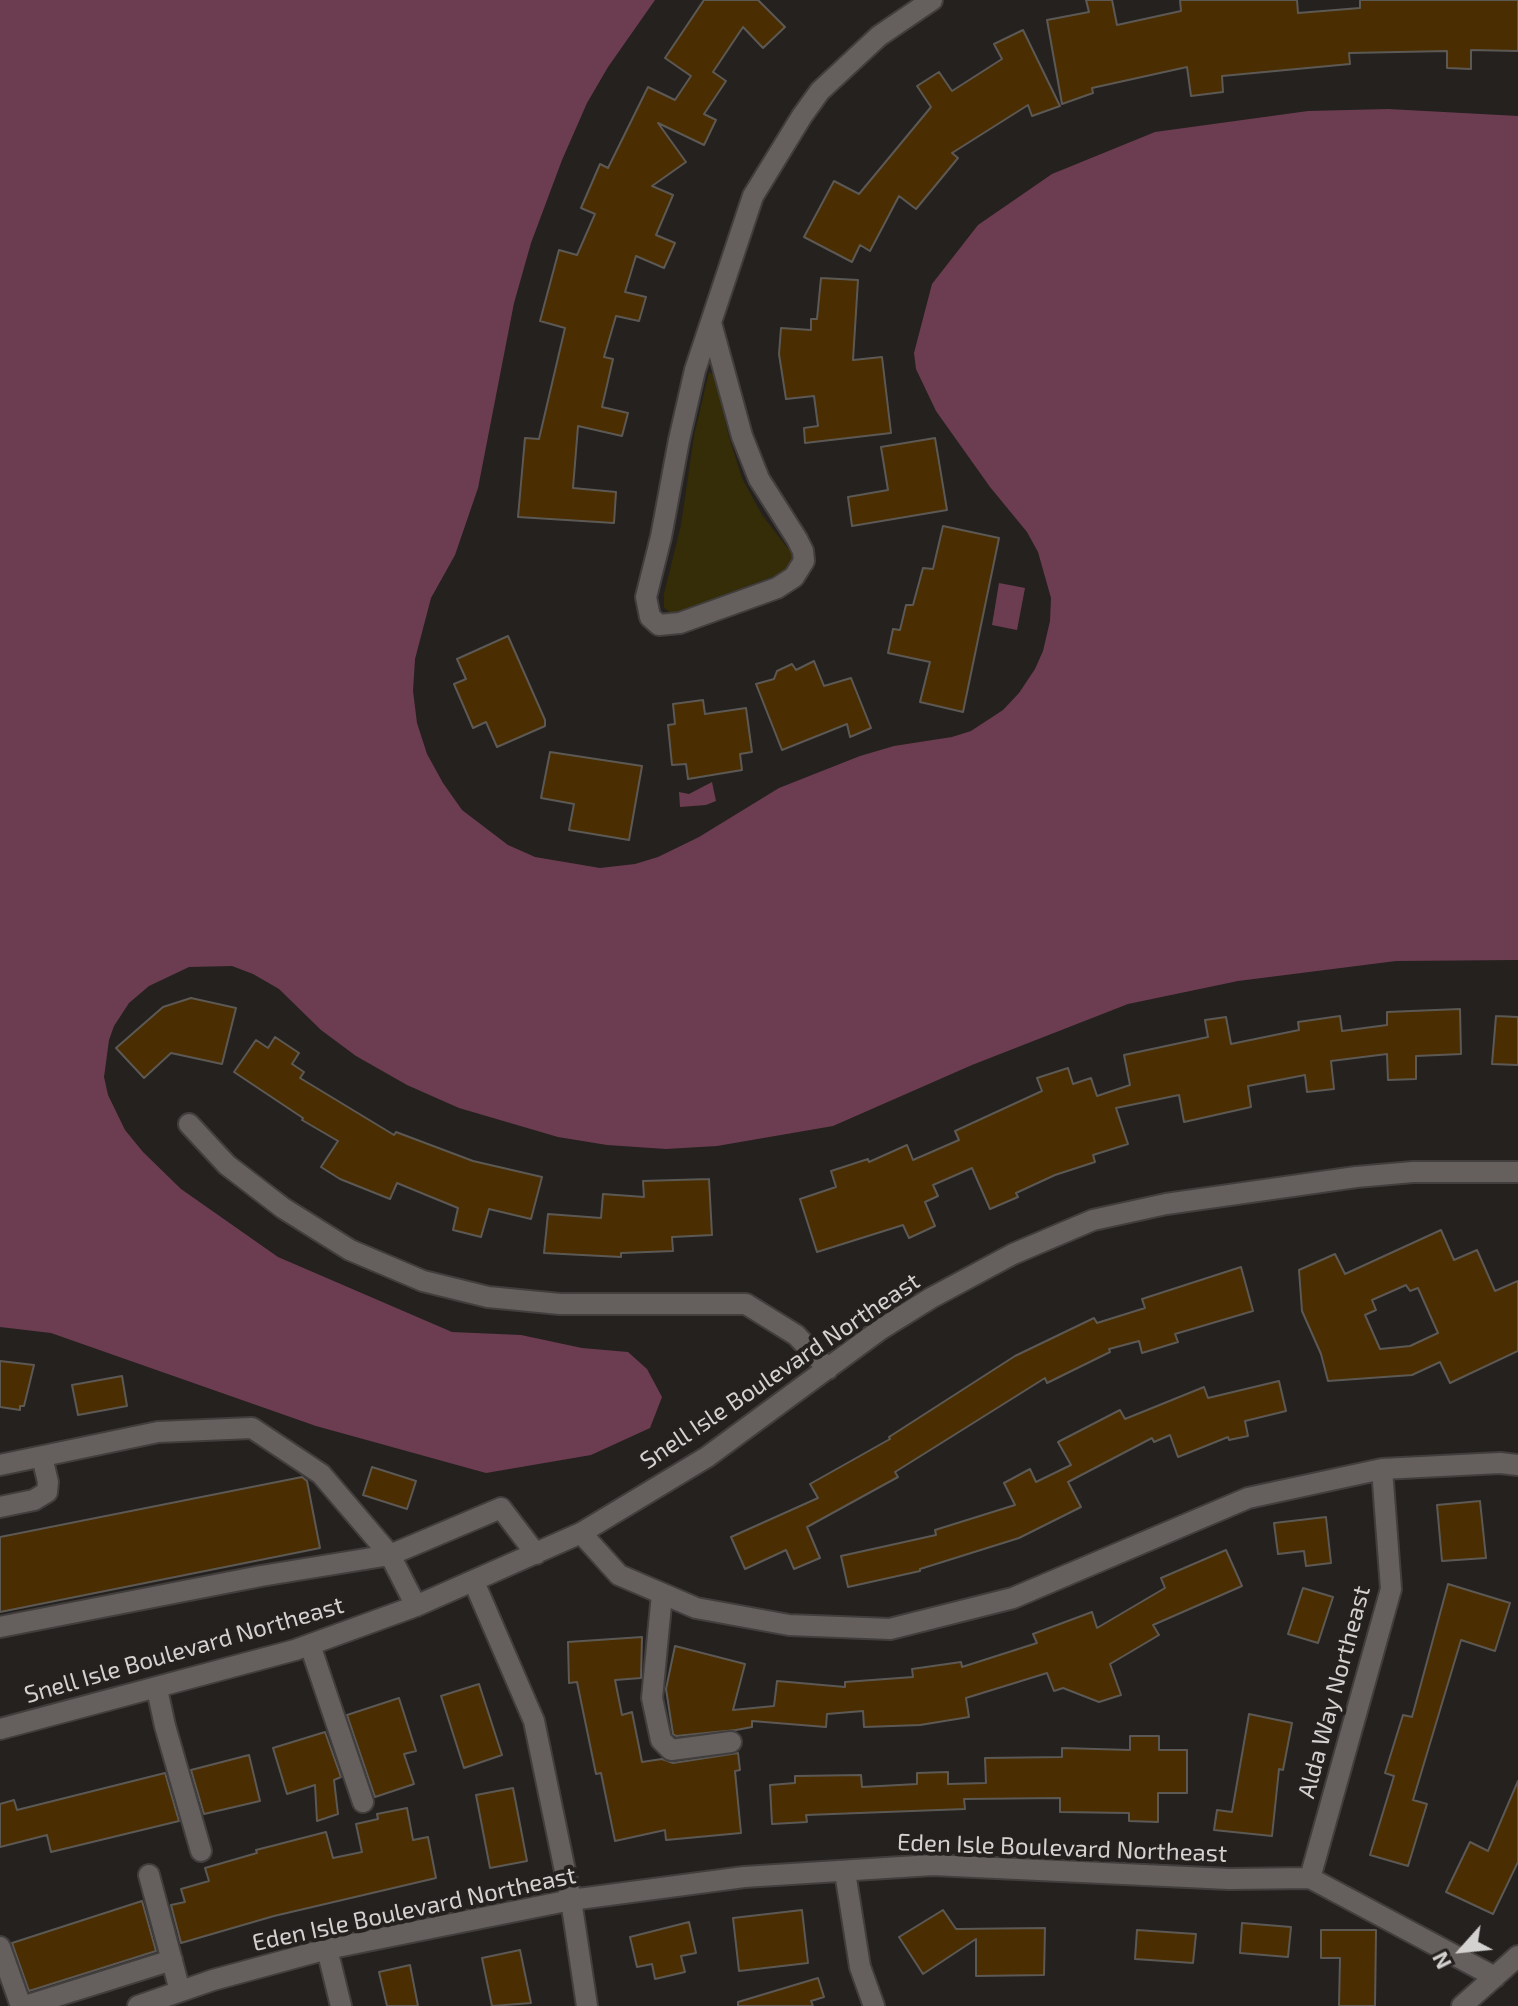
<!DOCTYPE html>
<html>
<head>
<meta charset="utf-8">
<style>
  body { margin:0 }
  #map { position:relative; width:1518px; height:2006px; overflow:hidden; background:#25211f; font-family:"Exo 2",sans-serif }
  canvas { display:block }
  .north { position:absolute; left:1422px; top:1910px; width:80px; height:80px; -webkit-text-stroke:6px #25211f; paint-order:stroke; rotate:243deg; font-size:22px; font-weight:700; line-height:32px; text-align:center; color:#d4d2d0 }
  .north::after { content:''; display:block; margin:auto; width:28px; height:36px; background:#d4d2d0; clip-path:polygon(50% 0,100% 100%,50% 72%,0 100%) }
</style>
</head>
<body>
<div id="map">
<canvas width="1518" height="2006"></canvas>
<div class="north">N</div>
</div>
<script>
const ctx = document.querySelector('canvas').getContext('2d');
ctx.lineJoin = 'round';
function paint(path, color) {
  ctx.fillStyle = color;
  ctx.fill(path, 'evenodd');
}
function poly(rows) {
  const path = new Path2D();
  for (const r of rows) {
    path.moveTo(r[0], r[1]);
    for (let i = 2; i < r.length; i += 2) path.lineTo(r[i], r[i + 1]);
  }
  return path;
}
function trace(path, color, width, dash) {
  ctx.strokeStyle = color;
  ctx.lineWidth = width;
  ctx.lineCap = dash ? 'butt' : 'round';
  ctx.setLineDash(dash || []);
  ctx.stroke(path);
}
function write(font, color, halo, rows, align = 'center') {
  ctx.font = font + ' "Exo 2",sans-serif';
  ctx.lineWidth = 8;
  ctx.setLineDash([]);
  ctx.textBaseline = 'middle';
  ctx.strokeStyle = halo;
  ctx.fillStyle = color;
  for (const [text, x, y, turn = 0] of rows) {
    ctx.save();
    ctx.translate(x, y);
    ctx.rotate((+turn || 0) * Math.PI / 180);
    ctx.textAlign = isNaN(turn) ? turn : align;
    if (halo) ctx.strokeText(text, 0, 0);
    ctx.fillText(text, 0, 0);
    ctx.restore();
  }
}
paint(poly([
  [709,372,718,377,719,395,729,437,742,478,762,515,793,555,792,565,782,573,673,614,664,608,664,594,681,525,694,436]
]), '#352d07');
paint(poly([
  [0,0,655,0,608,67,587,103,562,160,531,243,514,303,478,488,455,555,431,598,415,659,413,691,417,723,427,754,443,783,462,810,508,845,535,857,600,868,635,864,658,857,699,837,779,788,860,756,894,746,952,737,971,731,1003,710,1019,693,1035,669,1043,651,1050,621,1051,598,1038,552,1027,532,990,487,936,411,916,369,914,353,932,284,978,225,1052,174,1155,132,1308,111,1388,109,1518,116,1518,960,1396,961,1238,981,1128,1004,972,1065,833,1126,717,1146,666,1149,607,1145,558,1137,459,1108,407,1085,356,1056,321,1030,279,989,253,974,232,966,189,967,149,986,129,1003,114,1026,109,1040,104,1077,108,1095,125,1130,143,1152,181,1189,278,1257,452,1332,521,1335,582,1348,628,1352,647,1369,662,1397,650,1428,591,1455,486,1473,316,1426,51,1333,0,1327],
  [999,583,1025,588,1017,630,992,625],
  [712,782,716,801,706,805,680,807,679,792,689,794]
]), '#6c3d51');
const building = poly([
  [704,0,758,0,785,27,763,48,743,27,713,72,726,81,704,114,716,120,704,145,658,123,686,162,652,186,673,195,656,235,675,243,664,268,636,256,625,292,646,297,639,321,616,316,604,357,613,359,602,407,628,413,622,436,578,426,573,488,616,492,614,523,518,517,525,438,539,439,565,328,540,321,559,250,577,255,595,214,581,208,600,164,608,168,648,87,675,100,691,76,665,58,704,0],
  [1086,0,1112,0,1117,25,1181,11,1180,0,1297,0,1298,13,1360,8,1360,0,1518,0,1518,51,1471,50,1471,69,1447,68,1447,51,1349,53,1350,64,1222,76,1223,92,1191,96,1187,67,1092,88,1093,93,1062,104,1047,20,1089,12,1086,0],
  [1023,30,1060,106,1032,116,1028,105,952,153,958,158,916,209,899,196,870,251,860,245,852,262,804,237,834,181,859,194,931,107,917,86,939,72,952,91,1002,59,994,44,1023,30],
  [821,278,858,280,853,360,882,357,891,433,805,443,804,428,818,426,814,396,786,399,779,354,781,328,811,330,811,319,817,319,821,278],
  [935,438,947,510,852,526,848,497,888,490,881,447,935,438],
  [943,526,999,538,963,712,920,702,930,662,888,653,893,629,900,630,906,605,913,605,923,568,933,569,943,526],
  [508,636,545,720,545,726,497,747,486,722,473,728,454,684,466,679,457,659,508,636],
  [814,661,824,686,851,678,871,728,850,737,847,724,782,750,756,684,774,679,777,671,792,664,796,670,814,661],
  [703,700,705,714,746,708,752,752,740,754,742,770,688,779,686,764,672,765,668,725,675,724,673,704,703,700],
  [550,752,642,766,629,840,569,830,574,804,541,798,550,752],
  [191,998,236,1008,222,1064,171,1053,144,1078,116,1048,163,1007,191,998],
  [1460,1009,1461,1054,1416,1056,1416,1079,1388,1080,1387,1054,1331,1061,1334,1089,1307,1092,1305,1075,1248,1086,1251,1107,1184,1122,1179,1095,1116,1108,1128,1144,1093,1155,1095,1162,1055,1175,1016,1193,1018,1197,990,1209,972,1168,933,1185,938,1196,925,1202,935,1226,909,1238,903,1225,817,1252,800,1199,836,1187,831,1171,868,1159,869,1162,907,1145,913,1160,959,1140,955,1131,1042,1091,1037,1078,1068,1068,1073,1084,1091,1078,1097,1096,1130,1085,1124,1055,1208,1037,1205,1020,1226,1017,1231,1044,1299,1030,1298,1022,1340,1016,1342,1031,1387,1025,1387,1012,1460,1009],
  [1496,1016,1518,1017,1518,1065,1492,1064,1496,1016],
  [275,1037,299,1053,292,1064,304,1072,300,1078,394,1135,396,1132,473,1161,542,1177,531,1219,489,1209,481,1237,453,1230,458,1208,397,1183,390,1199,340,1179,321,1167,338,1141,302,1120,303,1118,234,1072,256,1040,268,1048,275,1037],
  [709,1179,712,1235,672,1237,673,1251,621,1253,621,1257,544,1253,548,1214,601,1218,603,1194,644,1197,643,1181,709,1179],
  [1441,1230,1454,1260,1477,1250,1495,1291,1518,1281,1518,1351,1450,1383,1440,1362,1412,1375,1328,1381,1321,1354,1302,1311,1299,1270,1335,1254,1345,1274,1441,1230],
  [1406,1285,1410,1291,1418,1288,1438,1333,1410,1346,1380,1349,1365,1315,1376,1310,1372,1300,1406,1285],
  [1241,1267,1253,1311,1175,1334,1178,1342,1142,1353,1139,1341,1109,1349,1110,1352,1047,1383,1045,1378,895,1472,898,1477,807,1527,820,1558,794,1569,786,1550,745,1569,731,1537,818,1498,810,1484,890,1439,889,1437,1015,1356,1094,1318,1097,1323,1145,1308,1142,1299,1241,1267],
  [0,1361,34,1365,24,1406,20,1406,20,1410,0,1407,0,1361],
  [122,1376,127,1406,78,1415,72,1385,122,1376],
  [1279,1381,1286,1411,1245,1421,1248,1436,1229,1440,1228,1437,1178,1457,1170,1435,1154,1442,1152,1438,1068,1482,1081,1507,1019,1538,920,1569,920,1571,848,1587,841,1556,936,1535,935,1530,1015,1505,1004,1483,1030,1469,1036,1482,1071,1465,1058,1442,1120,1410,1125,1419,1204,1387,1208,1398,1279,1381],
  [372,1467,416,1481,407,1509,363,1495,372,1467],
  [302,1477,307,1481,320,1548,0,1612,0,1537,302,1477],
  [1480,1501,1486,1558,1442,1561,1437,1505,1480,1501],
  [1326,1517,1331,1563,1306,1566,1304,1551,1278,1554,1274,1523,1326,1517],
  [1226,1550,1242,1586,1153,1625,1159,1635,1110,1664,1121,1695,1099,1702,1063,1688,1054,1691,1047,1673,966,1698,969,1717,920,1725,864,1727,863,1711,827,1714,826,1727,752,1721,752,1727,736,1730,676,1736,673,1734,666,1689,675,1646,745,1664,733,1710,774,1706,777,1681,845,1687,845,1682,913,1677,912,1669,961,1662,962,1667,1037,1643,1033,1634,1092,1612,1097,1628,1165,1588,1161,1578,1226,1550],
  [1448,1584,1510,1603,1495,1651,1461,1640,1413,1800,1427,1804,1408,1866,1370,1855,1394,1776,1385,1773,1403,1715,1412,1717,1448,1584],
  [1303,1588,1333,1597,1318,1643,1288,1634,1303,1588],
  [642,1637,641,1678,615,1680,622,1715,632,1712,642,1762,662,1759,673,1763,738,1753,740,1770,735,1771,741,1833,666,1840,665,1830,615,1841,601,1773,596,1774,577,1682,569,1683,568,1642,642,1637],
  [479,1684,502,1755,464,1768,441,1696,479,1684],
  [399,1698,416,1751,404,1754,414,1784,375,1797,347,1715,399,1698],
  [1249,1714,1292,1723,1283,1770,1279,1769,1272,1836,1214,1830,1217,1810,1232,1812,1249,1714],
  [325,1732,341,1777,334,1780,338,1814,317,1821,315,1785,287,1794,273,1748,325,1732],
  [1130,1736,1159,1736,1159,1750,1187,1750,1187,1793,1158,1793,1158,1822,1129,1821,1129,1813,1060,1812,1060,1798,964,1799,965,1809,806,1815,807,1822,772,1824,770,1785,795,1783,795,1776,861,1775,862,1787,917,1784,917,1773,948,1772,948,1784,986,1783,985,1758,1062,1757,1062,1748,1130,1750,1130,1736],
  [249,1755,260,1801,204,1814,191,1770,249,1755],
  [165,1773,179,1821,51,1852,47,1835,0,1847,0,1804,14,1800,17,1810,165,1773],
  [1518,1781,1518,1862,1493,1914,1446,1892,1470,1842,1488,1851,1518,1781],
  [513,1788,527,1861,490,1868,476,1795,513,1788],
  [407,1808,413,1840,428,1837,436,1878,274,1916,181,1943,171,1905,185,1902,181,1889,209,1881,205,1868,257,1853,256,1850,326,1832,333,1858,362,1852,356,1824,378,1819,377,1814,407,1808],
  [142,1901,156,1951,29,1991,12,1943,142,1901],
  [802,1910,808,1963,739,1971,733,1918,802,1910],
  [943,1910,956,1929,1045,1928,1044,1975,976,1976,976,1939,923,1974,899,1937,943,1910],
  [689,1922,696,1953,681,1956,685,1972,655,1979,652,1964,637,1967,630,1937,689,1922],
  [1242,1923,1291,1927,1288,1957,1240,1953,1242,1923],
  [1137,1930,1196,1934,1193,1963,1135,1959,1137,1930],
  [1321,1930,1376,1930,1375,2006,1339,2006,1340,1958,1321,1958,1321,1930],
  [520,1950,531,2003,492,2006,482,1958,520,1950],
  [410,1965,418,2006,387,2006,379,1972,410,1965],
  [818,1978,824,1997,811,2001,813,2006,738,2006,738,2002,818,1978]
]);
paint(building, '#4a2d00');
trace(building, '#5c5955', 2);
const minor = poly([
  [711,323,742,436,759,479,797,539,803,551,804,561,794,577,777,588,680,623,659,625,650,617,646,597,661,537,679,440,695,370,753,196,802,116,820,91,879,36,932,0],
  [189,1124,227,1165,283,1208,350,1250,423,1281,488,1297,560,1304,746,1304,796,1335,828,1369],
  [0,1465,158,1432,252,1428,321,1474,390,1555,416,1606],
  [0,1507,34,1500,47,1492,48,1482,42,1457],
  [581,1533,619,1575,696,1608,789,1625,890,1629,1013,1598,1248,1498,1382,1469,1500,1463,1518,1465],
  [474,1582,534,1721,571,1900,587,2006],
  [662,1594,652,1698,661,1740,671,1750,731,1742],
  [0,1627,261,1576,390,1555,501,1508,536,1554],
  [310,1645,363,1802],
  [157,1689,165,1726,201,1851],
  [0,1729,295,1650,416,1606,581,1533,707,1457,881,1329,931,1298,1013,1254,1093,1220,1166,1204,1356,1177,1413,1172,1518,1172],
  [845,1872,860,1967,874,2006],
  [149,1875,180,1991],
  [1310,1878,1391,1589,1382,1469],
  [0,1947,21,2006],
  [327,1949,341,2006],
  [25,2006,172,1960],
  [138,2006,213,1980,327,1949,571,1900,744,1877,933,1865,1229,1879,1310,1878,1495,1977],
  [1462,2006,1518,1956]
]);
trace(minor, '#413e3d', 24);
trace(minor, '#65605e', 20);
write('24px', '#d4d2d0', '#25211f', [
  ["Snell Isle Boulevard Northeast",780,1371,-34],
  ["Snell Isle Boulevard Northeast",184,1650,-16],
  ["Alda Way Northeast",1334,1692,-75],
  ["Eden Isle Boulevard Northeast",1062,1848,2],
  ["Eden Isle Boulevard Northeast",414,1909,-12]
]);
</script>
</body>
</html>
